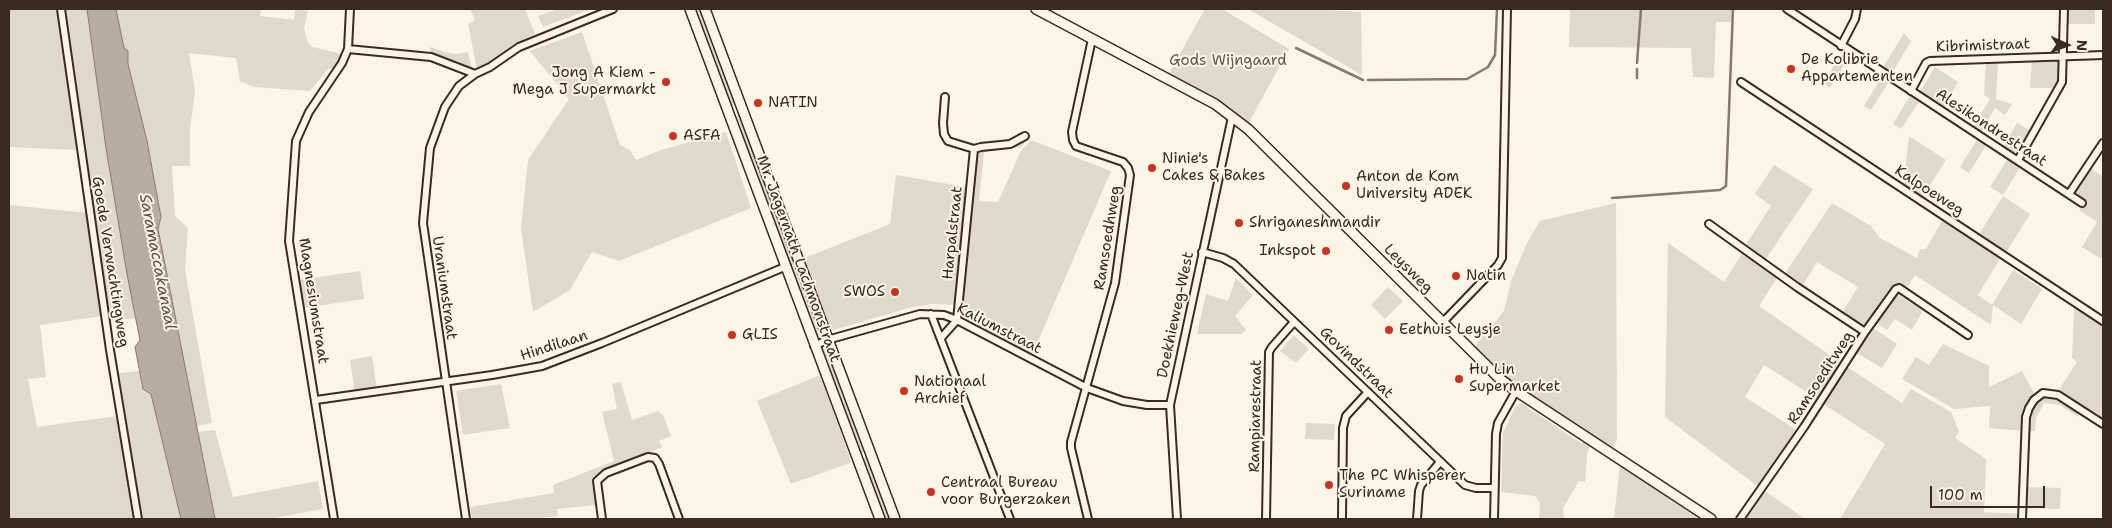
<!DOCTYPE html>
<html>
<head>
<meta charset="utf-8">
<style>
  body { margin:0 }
  #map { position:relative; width:2112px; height:528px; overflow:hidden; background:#fcf5e5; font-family:"Shantell Sans",sans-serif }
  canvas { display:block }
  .frame { position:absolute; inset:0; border:10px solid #3b2a1e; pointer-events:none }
  .north { position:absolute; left:2042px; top:20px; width:50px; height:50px; -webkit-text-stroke:4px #fcf5e5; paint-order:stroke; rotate:92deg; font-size:14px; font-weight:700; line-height:20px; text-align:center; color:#3b2a1e }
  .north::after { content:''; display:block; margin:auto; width:18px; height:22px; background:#3b2a1e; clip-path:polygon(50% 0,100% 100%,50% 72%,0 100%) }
  .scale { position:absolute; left:1930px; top:486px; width:115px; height:22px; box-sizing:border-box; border:2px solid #3b2a1e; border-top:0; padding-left:6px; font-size:15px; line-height:18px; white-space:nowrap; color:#3b2a1e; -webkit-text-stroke:4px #fcf5e5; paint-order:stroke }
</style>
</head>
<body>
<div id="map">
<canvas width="2112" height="528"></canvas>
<div class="frame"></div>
<div class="north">N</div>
<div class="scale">100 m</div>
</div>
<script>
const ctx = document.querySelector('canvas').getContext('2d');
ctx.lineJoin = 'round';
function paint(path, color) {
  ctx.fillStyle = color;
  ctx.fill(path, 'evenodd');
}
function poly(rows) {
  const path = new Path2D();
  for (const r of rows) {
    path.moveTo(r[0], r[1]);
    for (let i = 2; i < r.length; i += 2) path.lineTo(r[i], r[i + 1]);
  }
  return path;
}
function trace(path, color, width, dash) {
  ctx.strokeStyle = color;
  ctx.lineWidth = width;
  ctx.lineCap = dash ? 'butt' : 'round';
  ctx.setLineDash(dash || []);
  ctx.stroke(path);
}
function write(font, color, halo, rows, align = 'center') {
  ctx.font = font + ' "Shantell Sans",sans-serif';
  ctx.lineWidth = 4;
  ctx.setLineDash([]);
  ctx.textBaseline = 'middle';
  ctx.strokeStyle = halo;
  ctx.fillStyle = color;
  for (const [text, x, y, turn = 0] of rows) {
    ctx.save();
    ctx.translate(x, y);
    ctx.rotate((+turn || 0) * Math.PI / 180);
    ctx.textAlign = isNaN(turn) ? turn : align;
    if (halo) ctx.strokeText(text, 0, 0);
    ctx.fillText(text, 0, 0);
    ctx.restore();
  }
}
paint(poly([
  [9,9,58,9,77,150,9,147],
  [64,9,87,9,106,148,136,318,109,321,90,184,88,179,83,150,76,76],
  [116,9,261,9,260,16,294,20,295,9,308,11,304,29,308,43,313,47,342,54,342,58,333,70,329,68,310,91,254,87,240,81,236,58,189,53,195,91,190,129,190,166,172,166,175,216,188,228,185,270,212,423,196,426,158,229,161,217,147,141,128,64,128,51,124,48],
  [470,9,525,9,535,34,514,44,485,66,477,69,468,24,475,20],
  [558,9,591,9,543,27,538,16],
  [693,9,700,9,735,102,733,106,730,106],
  [1205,9,1222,9,1289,49,1247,126,1168,75],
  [1248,9,1310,9,1361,12,1362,75],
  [1570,9,1733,9,1732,22,1716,22,1714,78,1693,77,1691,48,1569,47],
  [2066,9,2095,9,2095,24,2066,24],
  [582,32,620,145,630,150,636,160,661,150,726,132,751,208,619,261,592,252,570,290,533,312,521,228,528,160,569,99,530,51],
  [1904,33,1911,41,1891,75,1882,69],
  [430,47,445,52,457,54,468,52,472,69,447,59,430,55],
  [1843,51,1850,55,1830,88,1823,83],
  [2032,59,2060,61,2060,74,2057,88,2030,88],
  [1986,61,1998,61,1996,99,2012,104,2005,115,1995,108,1981,133,1973,127,1990,99,1984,95],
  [1935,67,1958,82,1943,108,1919,93],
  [1882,76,1890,80,1871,110,1864,106],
  [1911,94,1920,100,1901,129,1893,124],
  [739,114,822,335,820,339,817,338,751,164,738,118,737,115],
  [2017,123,2031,131,2021,149,2013,153,2003,147],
  [1031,136,1021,147,984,152,979,201,998,202,1021,151,1031,140,1111,171,1032,355,965,321,961,318,960,312,978,154,981,149],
  [1909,136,1946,160,1921,199,1903,187],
  [1978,138,1987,144,1969,173,1960,167],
  [2008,158,2021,166,2003,195,1990,187],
  [1774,165,1813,189,1765,260,1745,246,1771,206,1755,194],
  [2090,168,2103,177,2103,260,2082,247,2097,222,2079,210,2085,201,2075,194,2075,191],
  [896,175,966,187,954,305,932,304,912,307,830,331,802,259,890,224],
  [2003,196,2030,214,2005,254,1978,236],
  [1616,203,1617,440,1612,450,1505,378,1473,348,1504,311,1511,281,1527,243,1540,221],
  [1832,203,1871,226,1880,238,1917,258,1920,249,1926,249,1943,219,2001,257,1978,295,1992,305,2013,270,2042,289,2021,324,1993,305,1991,325,1915,275,1906,289,1897,285,1869,325,1862,328,1842,313,1858,287,1817,262,1801,288,1784,275],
  [9,205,88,213,103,316,40,325,46,377,28,379,37,427,117,416,134,519,9,519],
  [1668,243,1724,282,1743,252,1778,276,1759,306,1841,363,1818,399,1764,365,1745,397,1798,431,1760,488,1665,417],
  [360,271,364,299,303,308,299,280],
  [1236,278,1253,295,1235,316,1246,330,1242,334,1197,334,1206,294,1228,301],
  [1388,287,1403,301,1385,319,1371,305],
  [1894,296,1900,296,1920,309,1922,312,1912,330,1895,319,1887,330,1875,322],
  [2076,306,2103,324,2103,420,2059,393,2062,385,2077,362,2072,358,2074,310],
  [1872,327,1897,344,1882,368,1855,352],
  [1294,335,1309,349,1296,363,1280,351],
  [1943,344,1989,366,1989,387,2022,371,2034,393,2023,431,1989,428,1990,406,1954,409,1902,379,1916,357,1929,365],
  [826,347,864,450,862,454,860,453,821,350],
  [372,356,377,390,355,393,350,360],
  [1846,366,1902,403,1911,389,1951,412,1959,431,1955,438,1986,459,1984,512,2020,514,2020,519,1840,519,1885,444,1822,403],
  [140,371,143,389,151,394,181,519,141,519,118,373],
  [820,375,851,461,850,463,791,484,757,401],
  [620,382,622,386,632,420,658,411,663,415,671,436,659,441,662,447,598,474,592,483,596,505,557,509,558,516,531,519,472,519,470,507,554,493,553,485,614,461,602,412,617,409,612,384],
  [501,384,510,428,463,435,456,391],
  [2047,397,2058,398,2081,412,2078,417,2060,405,2044,403,2036,418,2035,431,2028,431,2030,412,2036,401],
  [1521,403,1582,444,1583,441,1590,446,1587,454,1585,482,1579,481,1563,508,1564,519,1539,519,1540,503,1535,496,1501,492,1503,433,1515,407],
  [1306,423,1335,424,1334,440,1305,439],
  [215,430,233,497,318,481,323,509,269,519,215,519,197,432],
  [865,457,868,458,890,519,884,519,862,460],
  [1620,465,1699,519,1614,519],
  [2026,487,2061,488,2060,509,2025,508],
  [1765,491,1805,519,1746,519]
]), '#e0d8c8');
const water = poly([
  [87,9,116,9,124,48,128,51,128,64,147,141,161,217,158,229,215,519,181,519,151,394,143,389,135,347,140,340,127,274,106,148,87,9]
]);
paint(water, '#b7ad9e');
trace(water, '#85796b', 1);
trace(poly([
  [1296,48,1363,80],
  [1637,63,1641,9],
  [1637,78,1637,69],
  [1368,80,1467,79,1488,67,1495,55,1497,9],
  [1612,198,1720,190,1726,186,1733,9]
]), '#85796b', 2.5);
const street = poly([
  [61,9,110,350,138,519],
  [1787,9,2082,203],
  [1841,46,1855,19,1857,9],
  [348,49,431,57,475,74,490,67,519,47,613,9],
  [1741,82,2103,321],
  [1911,91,1926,63,1930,61,2103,55],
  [945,97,943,123,944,134,948,141,974,149,981,147,1010,144,1025,136],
  [2018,160,2062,82,2064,9],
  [2069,194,2103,143],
  [1709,224,1797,287,1865,332,1804,427,1740,519],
  [1202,252,1223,258,1234,264,1465,485,1476,488,1493,488],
  [931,314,1010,519],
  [1443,322,1498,265,1502,258,1507,9],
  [1865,332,1896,289,1899,288,1968,335],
  [941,338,957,320,974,149],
  [814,346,827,340,920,314,944,315,957,320,1087,388,1123,401,1147,405,1170,405],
  [316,400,492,375,542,366,602,343,787,266],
  [334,519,289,241,296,141,309,112,342,63,348,49,350,9],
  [466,519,423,223,430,148,445,107,459,86,475,74],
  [602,519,597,481,606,473,648,457,655,458,659,464,679,519],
  [1088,519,1071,448,1071,442,1115,283,1130,175,1128,168,1123,162,1076,146,1073,140,1072,132,1092,39],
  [1177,519,1170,405,1232,117],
  [1266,519,1269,352,1272,347,1294,322],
  [1342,519,1343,428,1346,416,1368,392],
  [1417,519,1419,491,1421,485,1440,462],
  [1494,519,1496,434,1498,423,1516,391],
  [2022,519,2026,417,2029,408,2034,400,2043,393,2058,395,2103,424]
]);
const secondary = poly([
  [690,9,880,519],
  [705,9,895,519],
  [1036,9,1215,104,1248,129,1499,378,1516,391,1711,519]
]);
trace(street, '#3b2a1e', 10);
trace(secondary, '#3b2a1e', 12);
trace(street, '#fcf5e5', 6);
trace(secondary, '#fcf5e5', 9);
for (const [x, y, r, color] of [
  [1791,69,5,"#c8321e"],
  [666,82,5,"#c8321e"],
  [758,103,5,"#c8321e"],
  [673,136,5,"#c8321e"],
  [1152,168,5,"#c8321e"],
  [1346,186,5,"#c8321e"],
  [1239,223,5,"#c8321e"],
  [1326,251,5,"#c8321e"],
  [1456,276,5,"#c8321e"],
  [895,292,5,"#c8321e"],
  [1389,330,5,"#c8321e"],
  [732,335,5,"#c8321e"],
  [1459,379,5,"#c8321e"],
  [904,391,5,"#c8321e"],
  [1329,485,5,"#c8321e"],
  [931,492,5,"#c8321e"]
]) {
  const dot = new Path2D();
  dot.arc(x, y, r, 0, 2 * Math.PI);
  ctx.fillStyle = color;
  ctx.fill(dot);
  trace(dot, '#fcf5e5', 2);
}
write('15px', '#3b2a1e', '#fcf5e5', [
  ["Kibrimistraat",1983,46,-2],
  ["Alesikondrestraat",1991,128,33],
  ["Kalpoeweg",1929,191,33],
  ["Harpalstraat",953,233,-84],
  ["Ramsoedhweg",1108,238,-81],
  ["Mr. Jagernath Lachmonstraat",798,259,70],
  ["Goede Verwachtingweg",110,262,81],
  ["Leysweg",1408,269,45],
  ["Uraniumstraat",444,288,82],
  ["Magnesiumstraat",313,301,81],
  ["Doekhieweg-West",1176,315,-78],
  ["Kaliumstraat",999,329,27],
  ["Hindilaan",554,346,-18],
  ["Govindstraat",1356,363,44],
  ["Ramsoeditweg",1821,378,-57],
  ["Rampiarestraat",1256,416,-89]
]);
write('15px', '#3b2a1e', '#fcf5e5', [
  ["De Kolibrie",1801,60],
  ["Appartementen",1801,77],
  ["Jong A Kiem -",656,73,"right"],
  ["Mega J Supermarkt",656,90,"right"],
  ["NATIN",768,103],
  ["ASFA",683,136],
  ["Ninie's",1162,159],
  ["Cakes & Bakes",1162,176],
  ["Anton de Kom",1356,177],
  ["University ADEK",1356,194],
  ["Shriganeshmandir",1249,223],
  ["Inkspot",1316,251,"right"],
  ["Natin",1466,276],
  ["SWOS",885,292,"right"],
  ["Eethuis Leysje",1399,330],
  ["GLIS",742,335],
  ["Hu Lin",1469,370],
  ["Supermarket",1469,387],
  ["Nationaal",914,382],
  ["Archief",914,399],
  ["The PC Whisperer",1339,476],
  ["Suriname",1339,493],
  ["Centraal Bureau",941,483],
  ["voor Burgerzaken",941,500]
], 'left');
write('15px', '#645648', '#fcf5e5', [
  ["Gods Wijngaard",1228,61]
]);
write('italic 16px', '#605144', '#fcf5e5', [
  ["Saramaccakanaal",157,262,79]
]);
</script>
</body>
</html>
